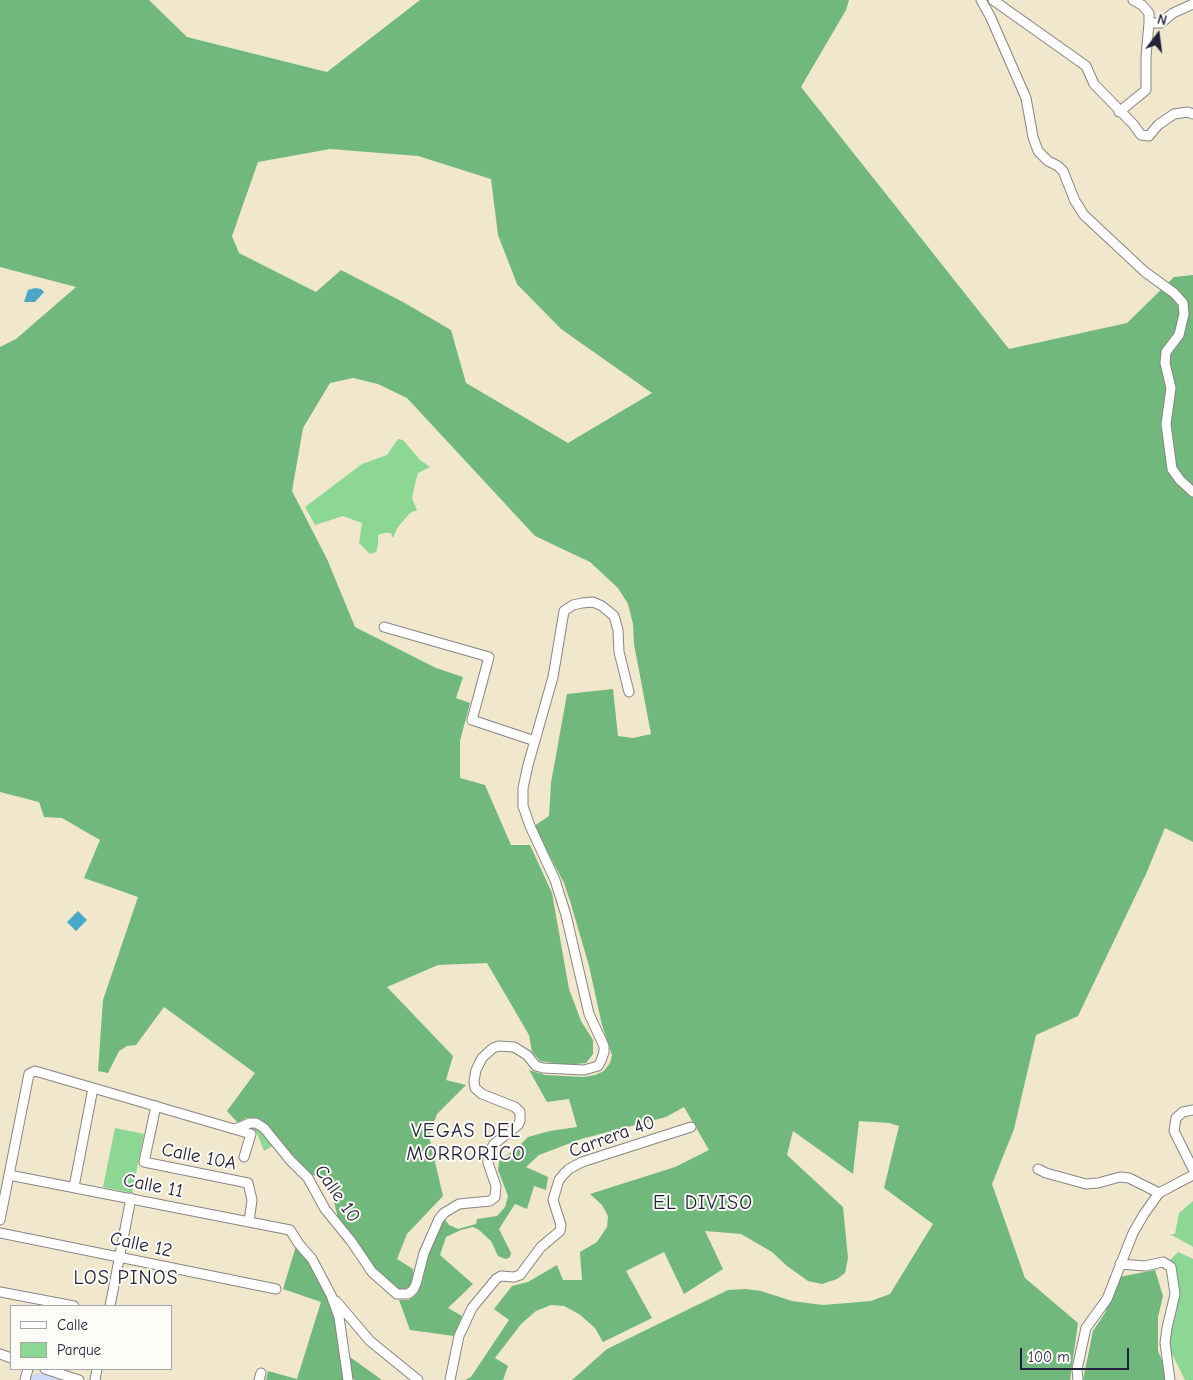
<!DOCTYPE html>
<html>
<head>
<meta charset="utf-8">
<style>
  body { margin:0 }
  #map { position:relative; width:1193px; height:1380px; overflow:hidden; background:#f0e7cc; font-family:"Comic Neue",sans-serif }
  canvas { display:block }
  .legend { position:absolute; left:10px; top:1305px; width:162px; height:65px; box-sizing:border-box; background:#fdfcf7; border:1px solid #a5a5ac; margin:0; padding:6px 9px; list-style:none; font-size:15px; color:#22223b }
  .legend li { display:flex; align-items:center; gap:10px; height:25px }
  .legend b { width:25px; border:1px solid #a5a5ac }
  .north { position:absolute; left:1133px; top:10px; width:50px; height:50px; -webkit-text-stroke:4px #fdfcf7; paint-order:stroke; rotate:15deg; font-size:14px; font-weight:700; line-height:20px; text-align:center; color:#22223b }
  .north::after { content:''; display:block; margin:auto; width:18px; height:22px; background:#22223b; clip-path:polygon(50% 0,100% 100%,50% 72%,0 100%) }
  .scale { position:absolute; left:1020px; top:1348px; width:109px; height:22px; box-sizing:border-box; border:2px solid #22223b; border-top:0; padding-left:6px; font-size:15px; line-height:18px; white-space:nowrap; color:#22223b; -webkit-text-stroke:4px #fdfcf7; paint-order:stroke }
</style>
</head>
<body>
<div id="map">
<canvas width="1193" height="1380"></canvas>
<ul class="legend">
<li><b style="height:6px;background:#fff"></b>Calle</li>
<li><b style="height:14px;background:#8cd793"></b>Parque</li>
</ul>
<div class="north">N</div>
<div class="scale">100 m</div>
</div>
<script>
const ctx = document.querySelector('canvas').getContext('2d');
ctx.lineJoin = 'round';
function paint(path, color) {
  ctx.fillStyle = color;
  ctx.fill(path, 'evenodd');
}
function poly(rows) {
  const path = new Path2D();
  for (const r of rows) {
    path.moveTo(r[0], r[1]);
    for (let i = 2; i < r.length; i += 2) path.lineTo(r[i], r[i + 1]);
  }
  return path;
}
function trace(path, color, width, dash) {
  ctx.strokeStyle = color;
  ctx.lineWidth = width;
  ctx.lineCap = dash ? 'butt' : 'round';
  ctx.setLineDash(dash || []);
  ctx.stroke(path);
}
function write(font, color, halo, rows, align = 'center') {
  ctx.font = font + ' "Comic Neue",sans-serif';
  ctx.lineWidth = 4;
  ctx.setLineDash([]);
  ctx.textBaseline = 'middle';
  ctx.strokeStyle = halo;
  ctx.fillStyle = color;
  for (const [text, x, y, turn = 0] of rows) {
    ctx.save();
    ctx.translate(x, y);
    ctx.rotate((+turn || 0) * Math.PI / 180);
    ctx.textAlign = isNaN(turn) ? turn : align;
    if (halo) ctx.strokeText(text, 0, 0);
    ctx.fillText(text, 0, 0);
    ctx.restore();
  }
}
paint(poly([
  [38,1373,63,1380,28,1380,29,1377]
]), '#cfdafa');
paint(poly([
  [398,439,403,440,420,460,430,467,418,473,415,484,412,498,417,510,410,513,397,528,393,538,391,533,384,533,378,535,378,546,376,552,370,554,359,543,362,523,343,516,315,525,305,507,362,464,387,455],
  [256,1126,274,1145,264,1151,257,1133,245,1129],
  [115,1128,144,1134,132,1193,103,1187],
  [1193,1201,1193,1247,1170,1234,1175,1234,1179,1213],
  [1178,1252,1193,1259,1193,1380,1185,1380,1168,1346,1174,1290,1168,1284,1169,1261]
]), '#8cd793');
paint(poly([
  [0,0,149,0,187,37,327,72,420,0,849,0,846,10,801,87,1009,349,1127,323,1174,277,1193,275,1193,842,1165,828,1146,874,1078,1016,1036,1035,1014,1129,992,1184,1025,1278,1078,1323,1070,1380,572,1380,607,1349,728,1290,745,1289,761,1291,792,1301,823,1305,871,1301,890,1294,933,1224,884,1188,899,1126,889,1123,859,1121,853,1174,793,1131,787,1155,843,1207,848,1258,845,1273,837,1279,822,1284,808,1281,787,1266,772,1252,741,1234,705,1231,723,1269,684,1294,664,1252,626,1271,652,1318,603,1342,595,1328,579,1314,564,1306,551,1305,536,1311,521,1324,495,1358,508,1366,503,1380,465,1380,471,1377,509,1320,494,1309,512,1286,528,1282,557,1265,563,1280,582,1280,580,1252,597,1242,607,1227,608,1216,602,1205,590,1194,675,1167,709,1150,684,1107,666,1117,581,1139,539,1155,526,1167,548,1177,546,1190,534,1186,527,1209,515,1204,499,1229,511,1253,510,1257,506,1259,498,1256,491,1241,479,1230,473,1227,461,1230,446,1237,440,1255,473,1284,448,1308,462,1316,454,1336,410,1330,399,1300,409,1300,417,1294,422,1282,429,1249,444,1218,449,1225,458,1229,476,1224,477,1219,497,1216,505,1207,508,1196,498,1170,499,1161,518,1147,528,1137,550,1131,577,1127,569,1099,547,1102,529,1070,545,1075,584,1077,595,1075,604,1071,610,1063,612,1055,602,1025,589,966,571,904,564,883,534,826,549,816,551,783,567,694,613,689,618,736,633,738,651,734,634,644,633,624,628,604,618,588,590,562,535,536,407,398,378,384,353,378,330,383,303,428,292,491,327,559,355,627,436,668,463,677,456,698,470,703,460,741,460,778,485,785,511,845,530,845,552,893,569,989,581,1021,593,1040,593,1054,586,1063,567,1065,540,1061,532,1052,529,1035,487,963,438,965,387,987,453,1056,446,1080,466,1085,437,1114,429,1136,443,1196,407,1234,397,1259,413,1269,414,1276,413,1282,409,1287,402,1291,397,1290,376,1271,338,1218,328,1178,312,1175,289,1151,267,1124,260,1119,246,1118,238,1123,227,1111,255,1073,164,1007,136,1045,127,1046,119,1051,108,1073,98,1071,103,1000,138,897,84,878,100,840,62,818,44,817,39,802,0,792,0,347,16,339,76,287,0,267],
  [330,149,418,156,491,179,498,235,517,284,561,329,652,393,568,443,466,383,451,330,403,302,341,270,316,292,239,253,232,236,258,162],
  [296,1246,315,1272,338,1317,346,1380,266,1380,268,1371,297,1379,321,1302,283,1289],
  [1155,1270,1163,1296,1158,1317,1158,1351,1170,1380,1083,1380,1093,1331,1105,1313,1119,1277],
  [350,1357,382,1380,355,1380,351,1376]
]), '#71b87d');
paint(poly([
  [35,288,41,289,44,292,35,302,24,302,28,290],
  [78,911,87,920,76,931,67,922]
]), '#49a7c8');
const minor = poly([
  [981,0,990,16,1026,98,1033,137,1038,151,1048,161,1058,166,1063,171,1075,201,1084,215,1145,272,1174,293,1183,303,1184,314,1179,335,1166,352,1165,363,1171,388,1166,424,1172,469,1180,480,1193,492],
  [993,0,1086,66,1094,84,1133,124,1141,135,1149,136,1158,125,1174,114,1188,112,1193,114],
  [1133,0,1142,5,1149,13,1149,23],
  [1119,112,1146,90,1146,57,1149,23,1161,23,1173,13,1193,4],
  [384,627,489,657,472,720,535,741],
  [156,1106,144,1162,248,1183,252,1200,249,1222],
  [1193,1110,1183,1112,1176,1118,1174,1131,1193,1169],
  [235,1129,250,1123,256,1123,264,1128,290,1160,308,1178,325,1209,351,1241,372,1272,397,1294,408,1294,413,1290,416,1284,424,1253,439,1219,444,1213,459,1204,490,1201,495,1197,496,1186,488,1163,488,1154,494,1144,518,1125,520,1121,520,1112,515,1107,482,1094,475,1088,474,1081,476,1070,482,1058,493,1048,499,1046,514,1047,527,1055,536,1066,543,1068,584,1070,598,1066,601,1061,604,1052,604,1046,589,1014,566,915,555,880,530,826,523,806,523,788,528,765,553,677,564,611,573,605,582,603,593,602,602,606,614,616,618,630,619,652,629,692],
  [1038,1169,1046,1173,1086,1184,1098,1183,1120,1177,1129,1178,1159,1193],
  [9,1175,290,1230,299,1244,312,1259,331,1295,339,1317,348,1380],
  [74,1187,93,1088],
  [0,1220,28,1079,29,1074,35,1071,251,1134,244,1157],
  [0,1233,276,1289],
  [1120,1264,1145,1266,1163,1262,1171,1267,1175,1294,1167,1328,1165,1343,1170,1380],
  [0,1292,74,1306],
  [336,1301,370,1341,418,1380],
  [110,1306,131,1198],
  [0,1354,11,1358],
  [45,1369,79,1380],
  [25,1380,28,1369],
  [95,1380,97,1369],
  [259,1380,261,1373],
  [450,1380,459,1336,472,1308,496,1279,501,1276,514,1277,520,1275,541,1247,560,1231,561,1225,553,1200,559,1180,563,1175,569,1169,582,1162,691,1127],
  [1078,1380,1077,1369,1086,1328,1107,1299,1133,1233,1144,1214,1159,1193,1193,1175]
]);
trace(minor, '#898484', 11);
trace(minor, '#fff', 9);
write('19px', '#22223b', '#fdfcf7', [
  ["Carrera 40",612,1137,-20],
  ["Calle 10A",199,1157,11],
  ["Calle 11",153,1186,11],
  ["Calle 10",337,1194,55],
  ["Calle 12",141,1245,12]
]);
ctx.letterSpacing = '1px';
write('20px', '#22223b', '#fdfcf7', [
  ["VEGAS DEL",466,1131],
  ["MORRORICO",466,1154],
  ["EL DIVISO",703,1203],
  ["LOS PINOS",126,1278]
]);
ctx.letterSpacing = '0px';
</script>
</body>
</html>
